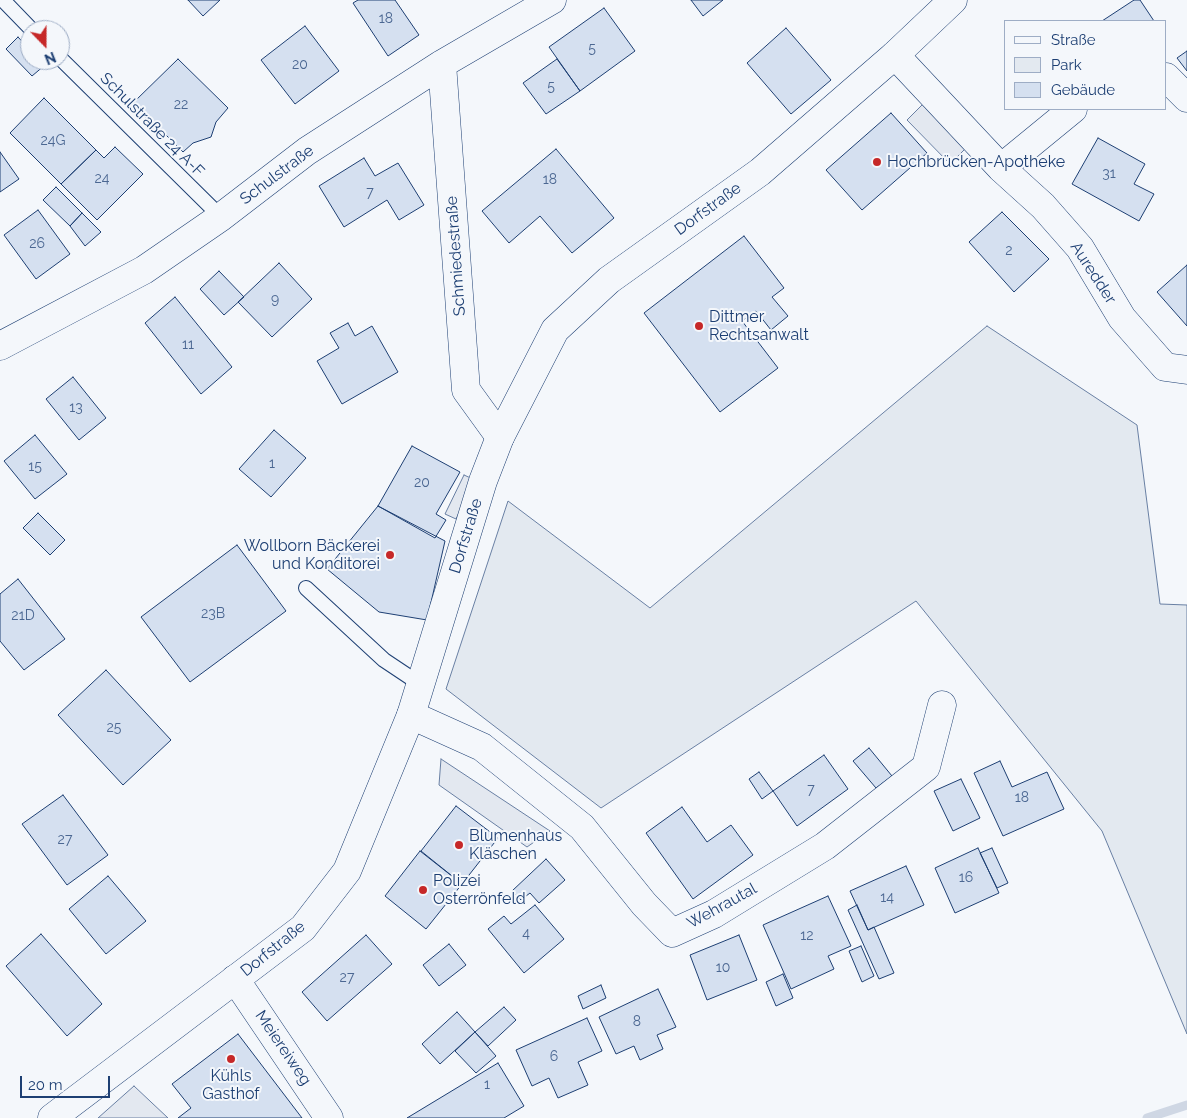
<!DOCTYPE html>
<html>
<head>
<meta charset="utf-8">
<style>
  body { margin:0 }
  #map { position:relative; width:1187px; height:1118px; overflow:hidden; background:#f4f7fb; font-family:Raleway,sans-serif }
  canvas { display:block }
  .legend { position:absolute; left:1004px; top:20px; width:162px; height:90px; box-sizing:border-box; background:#f4f7fb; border:1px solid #9eadc5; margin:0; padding:6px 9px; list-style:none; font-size:15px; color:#1d3f73 }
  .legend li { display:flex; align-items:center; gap:10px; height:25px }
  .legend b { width:25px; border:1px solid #9eadc5 }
  .north { position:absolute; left:20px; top:20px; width:50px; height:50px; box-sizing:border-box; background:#f4f7fb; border:1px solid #9eadc5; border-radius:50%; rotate:158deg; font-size:14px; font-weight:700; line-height:20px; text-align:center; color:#1d3f73 }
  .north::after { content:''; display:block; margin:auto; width:18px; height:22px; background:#c62828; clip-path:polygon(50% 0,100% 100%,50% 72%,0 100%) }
  .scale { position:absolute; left:20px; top:1076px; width:90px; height:22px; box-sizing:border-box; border:2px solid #1d3f73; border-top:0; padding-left:6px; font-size:15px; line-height:18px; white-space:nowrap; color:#1d3f73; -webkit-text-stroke:4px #f4f7fb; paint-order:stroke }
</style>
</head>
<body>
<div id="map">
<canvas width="1187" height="1118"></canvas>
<ul class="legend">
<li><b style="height:6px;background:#f4f7fb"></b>Straße</li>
<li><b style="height:14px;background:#e3e9f0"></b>Park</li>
<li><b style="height:14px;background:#d5e0f0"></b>Gebäude</li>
</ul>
<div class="north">N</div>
<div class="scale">20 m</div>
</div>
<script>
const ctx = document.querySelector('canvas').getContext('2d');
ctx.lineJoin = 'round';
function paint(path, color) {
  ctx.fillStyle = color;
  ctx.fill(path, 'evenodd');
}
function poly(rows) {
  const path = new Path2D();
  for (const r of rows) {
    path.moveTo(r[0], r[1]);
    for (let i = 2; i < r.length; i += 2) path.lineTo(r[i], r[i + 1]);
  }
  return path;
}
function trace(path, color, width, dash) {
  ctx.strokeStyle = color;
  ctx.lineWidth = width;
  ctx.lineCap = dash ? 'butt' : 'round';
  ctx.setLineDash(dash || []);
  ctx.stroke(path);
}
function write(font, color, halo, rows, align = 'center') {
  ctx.font = font + ' Raleway,sans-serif';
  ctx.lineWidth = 4;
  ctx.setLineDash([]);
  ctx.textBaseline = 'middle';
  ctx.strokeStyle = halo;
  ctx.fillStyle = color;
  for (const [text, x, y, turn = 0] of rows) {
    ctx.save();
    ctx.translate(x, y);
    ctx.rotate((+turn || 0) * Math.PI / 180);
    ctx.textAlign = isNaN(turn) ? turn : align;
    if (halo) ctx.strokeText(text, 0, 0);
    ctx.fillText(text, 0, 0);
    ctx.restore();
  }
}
const green = poly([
  [987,326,1137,425,1160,604,1187,605,1187,1034,1102,831,916,601,601,808,446,689,508,501,650,608,987,326]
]);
paint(green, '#e3e9f0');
trace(green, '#687fa3', 1);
const parking = poly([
  [926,101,969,145,950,164,907,120,926,101],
  [464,475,475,480,456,519,445,514,464,475],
  [441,759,550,831,527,847,439,785,441,759],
  [134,1086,168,1118,98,1118,134,1086]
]);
paint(parking, '#e3e8f0');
trace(parking, '#687fa3', 1);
trace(poly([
  [1147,1118,1187,1105]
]), '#cfd7e4', 9);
const building = poly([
  [188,0,220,0,203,16,188,0],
  [358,0,395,0,419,35,388,56,353,3,358,0],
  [691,0,723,0,703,16,691,0],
  [1134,0,1140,0,1154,21,1102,21,1134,0],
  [604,8,635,51,580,91,549,47,604,8],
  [305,26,339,71,295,104,261,60,305,26],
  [786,28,831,80,791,114,747,63,786,28],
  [18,37,30,50,30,60,40,60,45,65,32,76,6,49,18,37],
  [1187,51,1187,71,1177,58,1187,51],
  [178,59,228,108,216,122,211,137,193,143,183,152,163,132,153,131,150,123,134,102,178,59],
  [557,59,580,91,546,114,523,83,557,59],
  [44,98,96,150,61,184,10,133,44,98],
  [891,113,927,153,862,210,826,170,891,113],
  [1098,138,1145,164,1134,184,1154,194,1139,221,1072,184,1098,138],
  [115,147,143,174,97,220,61,184,96,150,104,158,115,147],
  [556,149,614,218,572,253,540,216,509,243,482,211,556,149],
  [0,152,19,179,0,192,0,152],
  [364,158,375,176,398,163,424,205,399,220,387,200,344,227,319,186,364,158],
  [56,187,82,213,70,226,43,200,56,187],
  [38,210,70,254,36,279,4,235,38,210],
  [1002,212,1049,259,1014,292,969,242,1002,212],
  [82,213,101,232,85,246,70,226,82,213],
  [744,236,784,288,772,297,788,316,771,330,756,311,742,321,778,368,720,412,644,313,744,236],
  [279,263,312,299,272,337,238,302,279,263],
  [1187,265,1187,326,1157,292,1187,265],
  [219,271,244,297,224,315,200,289,219,271],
  [175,297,232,367,201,394,145,323,175,297],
  [348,323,355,336,372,326,398,372,342,404,317,361,339,348,330,333,348,323],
  [73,377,106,418,79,440,46,399,73,377],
  [274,430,306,458,271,497,239,469,274,430],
  [35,435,67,474,35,499,4,461,35,435],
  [412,446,460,472,436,514,446,520,435,538,378,506,412,446],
  [378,506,445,541,427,620,379,612,327,569,378,506],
  [38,513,65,540,50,555,23,528,38,513],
  [237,545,286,611,190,682,141,617,237,545],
  [18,579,65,639,24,670,0,641,0,594,18,579],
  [106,670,171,740,123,785,58,715,106,670],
  [869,748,892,776,876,788,853,761,869,748],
  [824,755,848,789,797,826,773,791,824,755],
  [1000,761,1012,787,1047,772,1064,809,1003,836,974,773,1000,761],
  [759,772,773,791,762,799,749,779,759,772],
  [961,779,980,818,953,831,934,791,961,779],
  [63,795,108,855,67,885,22,824,63,795],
  [456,806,498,838,462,884,421,851,456,806],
  [682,807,707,842,731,825,753,855,693,899,646,833,682,807],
  [978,848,999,893,955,913,935,868,978,848],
  [992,848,1008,883,997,888,980,853,992,848],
  [420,851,462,884,426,929,385,896,420,851],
  [546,859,565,880,539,903,530,893,521,900,512,891,546,859],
  [906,866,924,905,868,930,850,891,906,866],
  [108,876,146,921,106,954,69,909,108,876],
  [828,896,851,946,828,956,834,969,791,989,763,925,828,896],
  [535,905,564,939,524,973,488,929,504,916,511,924,535,905],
  [857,905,868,930,874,927,894,973,879,979,848,910,857,905],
  [41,934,102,1004,67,1036,6,966,41,934],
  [366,935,392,964,327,1021,302,992,366,935],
  [739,935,757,980,707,1000,690,955,739,935],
  [449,944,466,965,439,986,423,965,449,944],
  [861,946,874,976,862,982,849,951,861,946],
  [783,974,793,998,776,1006,766,982,783,974],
  [601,985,606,998,583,1009,578,996,601,985],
  [658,989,676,1027,657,1035,663,1049,640,1060,634,1046,616,1054,599,1017,658,989],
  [504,1007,516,1020,488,1046,475,1032,504,1007],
  [457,1012,475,1032,440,1064,422,1044,457,1012],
  [587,1018,602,1051,578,1062,588,1085,558,1098,549,1078,532,1086,516,1050,587,1018],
  [475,1032,496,1056,476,1073,455,1051,475,1032],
  [238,1034,302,1118,178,1118,191,1108,172,1084,238,1034],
  [498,1063,524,1106,504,1118,407,1118,498,1063]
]);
paint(building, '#d5e0f0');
trace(building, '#1d3f73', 1);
const service = poly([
  [3,0,32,30],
  [60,58,221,217],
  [306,588,384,660,420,684]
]);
const minor = poly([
  [895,55,1001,168,1073,109],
  [442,64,466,390,500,437],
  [1166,77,1187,98],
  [1001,168,1043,206,1080,248,1122,318,1165,367,1187,370],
  [0,346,144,270,221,217,307,151,442,64,552,0],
  [411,715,482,747,582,827,644,904,672,933,714,914,825,846,926,767,942,705],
  [235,979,329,1118]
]);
const secondary = poly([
  [52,1118,303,928,347,871,411,715,483,481,500,437,555,330,609,280,760,172,895,55,953,0]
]);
trace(service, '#1d3f73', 16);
trace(minor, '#1d3f73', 29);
trace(secondary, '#1d3f73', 29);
trace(service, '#f4f7fb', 14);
trace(minor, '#f4f7fb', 28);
trace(secondary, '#f4f7fb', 28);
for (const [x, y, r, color] of [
  [877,162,5,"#c62828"],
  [699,326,5,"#c62828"],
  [390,555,5,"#c62828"],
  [459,845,5,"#c62828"],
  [423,890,5,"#c62828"],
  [231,1059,5,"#c62828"]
]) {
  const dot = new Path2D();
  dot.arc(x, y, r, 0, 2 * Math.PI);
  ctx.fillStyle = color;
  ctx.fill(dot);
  trace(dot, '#f4f7fb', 2);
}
write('14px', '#4b6792', null, [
  ["18",386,19],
  ["5",592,49],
  ["20",300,65],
  ["5",551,87],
  ["22",181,105],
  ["24G",53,141],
  ["31",1109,174],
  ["24",102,179],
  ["18",550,180],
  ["7",370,193],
  ["26",37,244],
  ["2",1009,251],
  ["9",275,300],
  ["11",188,345],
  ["13",76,408],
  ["1",272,464],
  ["15",35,467],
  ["20",422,483],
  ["23B",213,614],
  ["21D",23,616],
  ["25",114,728],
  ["7",811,790],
  ["18",1022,798],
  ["27",65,840],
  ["16",966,878],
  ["14",887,898],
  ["4",526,934],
  ["12",807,936],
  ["10",723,968],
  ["27",347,978],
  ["8",637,1022],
  ["6",554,1057],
  ["1",487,1085]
]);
write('16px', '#1d3f73', '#f4f7fb', [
  ["Schulstraße 24 A-F",152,125,45],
  ["Schulstraße",277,175,-37],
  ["Dorfstraße",708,209,-36],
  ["Schmiedestraße",456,256,-94],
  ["Auredder",1093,273,57],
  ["Dorfstraße",466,536,-73],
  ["Wehrautal",722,906,-29],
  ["Dorfstraße",273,949,-39],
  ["Meiereiweg",283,1048,56]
]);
write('16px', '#1d3f73', '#f4f7fb', [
  ["Hochbrücken-Apotheke",887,162],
  ["Dittmer",709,317],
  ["Rechtsanwalt",709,335],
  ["Wollborn Bäckerei",380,546,"right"],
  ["und Konditorei",380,564,"right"],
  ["Blumenhaus",469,836],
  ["Kläschen",469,854],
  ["Polizei",433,881],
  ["Osterrönfeld",433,899],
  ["Kühls",231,1076,"center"],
  ["Gasthof",231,1094,"center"]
], 'left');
</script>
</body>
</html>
